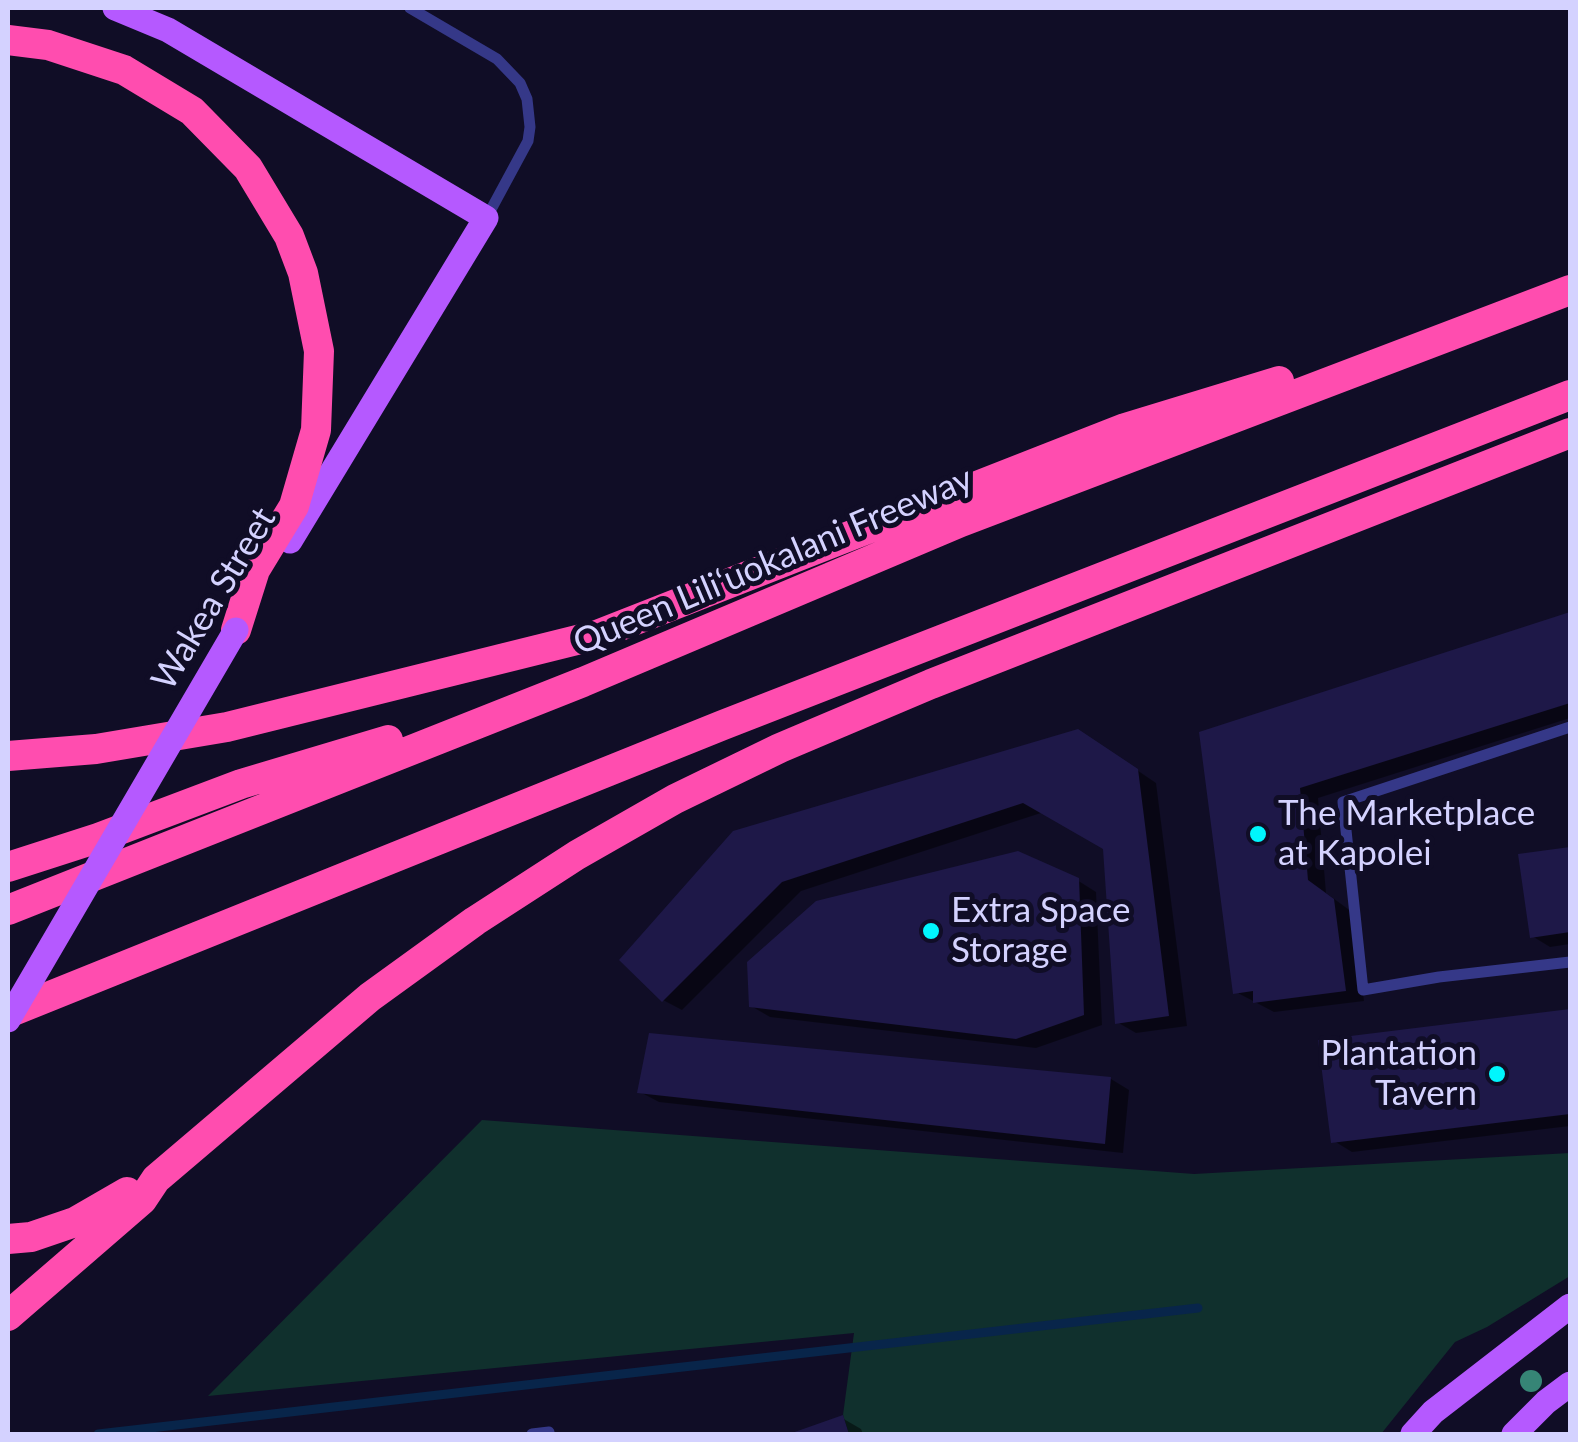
<!DOCTYPE html>
<html>
<head>
<meta charset="utf-8">
<style>
  body { margin:0 }
  #map { position:relative; width:1578px; height:1442px; overflow:hidden; background:#100d26; font-family:Lato,sans-serif }
  canvas { display:block }
  .frame { position:absolute; inset:0; border:10px solid #d4d2ff; pointer-events:none }
</style>
</head>
<body>
<div id="map">
<canvas width="1578" height="1442"></canvas>
<div class="frame"></div>
</div>
<script>
const ctx = document.querySelector('canvas').getContext('2d');
ctx.lineJoin = 'round';
function paint(path, color) {
  ctx.fillStyle = color;
  ctx.fill(path, 'evenodd');
}
function poly(rows) {
  const path = new Path2D();
  for (const r of rows) {
    path.moveTo(r[0], r[1]);
    for (let i = 2; i < r.length; i += 2) path.lineTo(r[i], r[i + 1]);
  }
  return path;
}
function trace(path, color, width, dash) {
  ctx.strokeStyle = color;
  ctx.lineWidth = width;
  ctx.lineCap = dash ? 'butt' : 'round';
  ctx.setLineDash(dash || []);
  ctx.stroke(path);
}
function write(font, color, halo, rows, align = 'center') {
  ctx.font = font + ' Lato,sans-serif';
  ctx.lineWidth = 10;
  ctx.setLineDash([]);
  ctx.textBaseline = 'middle';
  ctx.strokeStyle = halo;
  ctx.fillStyle = color;
  for (const [text, x, y, turn = 0] of rows) {
    ctx.save();
    ctx.translate(x, y);
    ctx.rotate((+turn || 0) * Math.PI / 180);
    ctx.textAlign = isNaN(turn) ? turn : align;
    if (halo) ctx.strokeText(text, 0, 0);
    ctx.fillText(text, 0, 0);
    ctx.restore();
  }
}
paint(poly([
  [482,1120,1194,1174,1570,1153,1570,1276,1487,1327,1455,1342,1381,1434,849,1434,843,1415,854,1333,208,1396]
]), '#10302d');
paint(poly([
  [1570,615,1570,718,1318,798,1326,893,1352,912,1364,1001,1274,1012,1236,992,1202,733],
  [1097,743,1156,783,1187,1026,1136,1033,1117,1022,1105,848,1044,812,801,891,682,1010,663,1000,734,833],
  [1570,849,1570,944,1550,947,1532,936,1521,856],
  [1077,880,1096,892,1102,1025,1036,1048,770,1017,751,1006],
  [1570,1012,1570,1126,1352,1152,1334,1141,1321,1042],
  [1111,1079,1129,1090,1123,1153,659,1102,640,1092],
  [842,1418,861,1429,863,1434,795,1434]
]), '#0007');
trace(poly([
  [98,1434,1198,1308]
]), '#08254a', 9);
paint(poly([
  [1570,612,1570,703,1300,788,1308,880,1334,899,1346,991,1253,1003,1253,991,1233,994,1199,732],
  [1078,729,1138,769,1169,1016,1115,1024,1103,849,1023,803,782,882,662,1002,619,960,733,831],
  [1570,847,1570,932,1530,938,1518,854],
  [1018,851,1079,878,1084,1015,1016,1039,749,1007,747,962,816,901],
  [1570,1009,1570,1114,1331,1143,1318,1040],
  [649,1033,1111,1077,1105,1144,637,1093],
  [843,1415,849,1434,789,1434]
]), '#1e1848');
trace(poly([
  [410,8,497,59,520,83,527,99,530,127,528,141,487,217],
  [1570,727,1343,802,1363,990,1439,977,1570,962],
  [532,1434,549,1432]
]), '#353888', 11);
trace(poly([
  [115,8,168,30,486,218,290,541],
  [1413,1434,1433,1412,1570,1306],
  [1514,1434,1546,1402,1570,1384]
]), '#b559ff', 25);
trace(poly([
  [8,40,48,45,124,70,192,111,248,168,289,236,303,273,319,351,316,430,294,506,255,570,236,630],
  [8,756,96,749,227,727,597,635,1125,428,1279,381],
  [8,867,98,838,241,784,388,740],
  [8,910,583,682,961,522,1570,290],
  [8,1013,723,725,1570,395],
  [8,1239,31,1237,75,1222,127,1192],
  [8,1316,142,1200,156,1179,370,997,475,921,577,855,675,799,780,748,931,684,1570,433]
]), '#ff4daf', 30);
trace(poly([
  [8,1020,236,630]
]), '#b559ff', 25);
ctx.fillStyle = '#368576';
for (const [x, y] of [
  [1531,1381]
]) {
  ctx.beginPath();
  ctx.arc(x, y, 11, 0, 2 * Math.PI);
  ctx.fill();
}
for (const [x, y, r, color] of [
  [1258,834,10,"#00f6fd"],
  [931,931,10,"#00f6fd"],
  [1497,1074,10,"#00f6fd"]
]) {
  const dot = new Path2D();
  dot.arc(x, y, r, 0, 2 * Math.PI);
  ctx.fillStyle = color;
  ctx.fill(dot);
  trace(dot, '#100d26', 4);
}
write('35px', '#d4d2ff', '#100d26', [
  ["Queen Liliʻuokalani Freeway",773,561,-23],
  ["Wakea Street",214,599,-59]
]);
write('35px', '#d4d2ff', '#100d26', [
  ["The Marketplace",1278,814],
  ["at Kapolei",1278,854],
  ["Extra Space",951,911],
  ["Storage",951,951],
  ["Plantation",1477,1054,"right"],
  ["Tavern",1477,1094,"right"]
], 'left');
</script>
</body>
</html>
